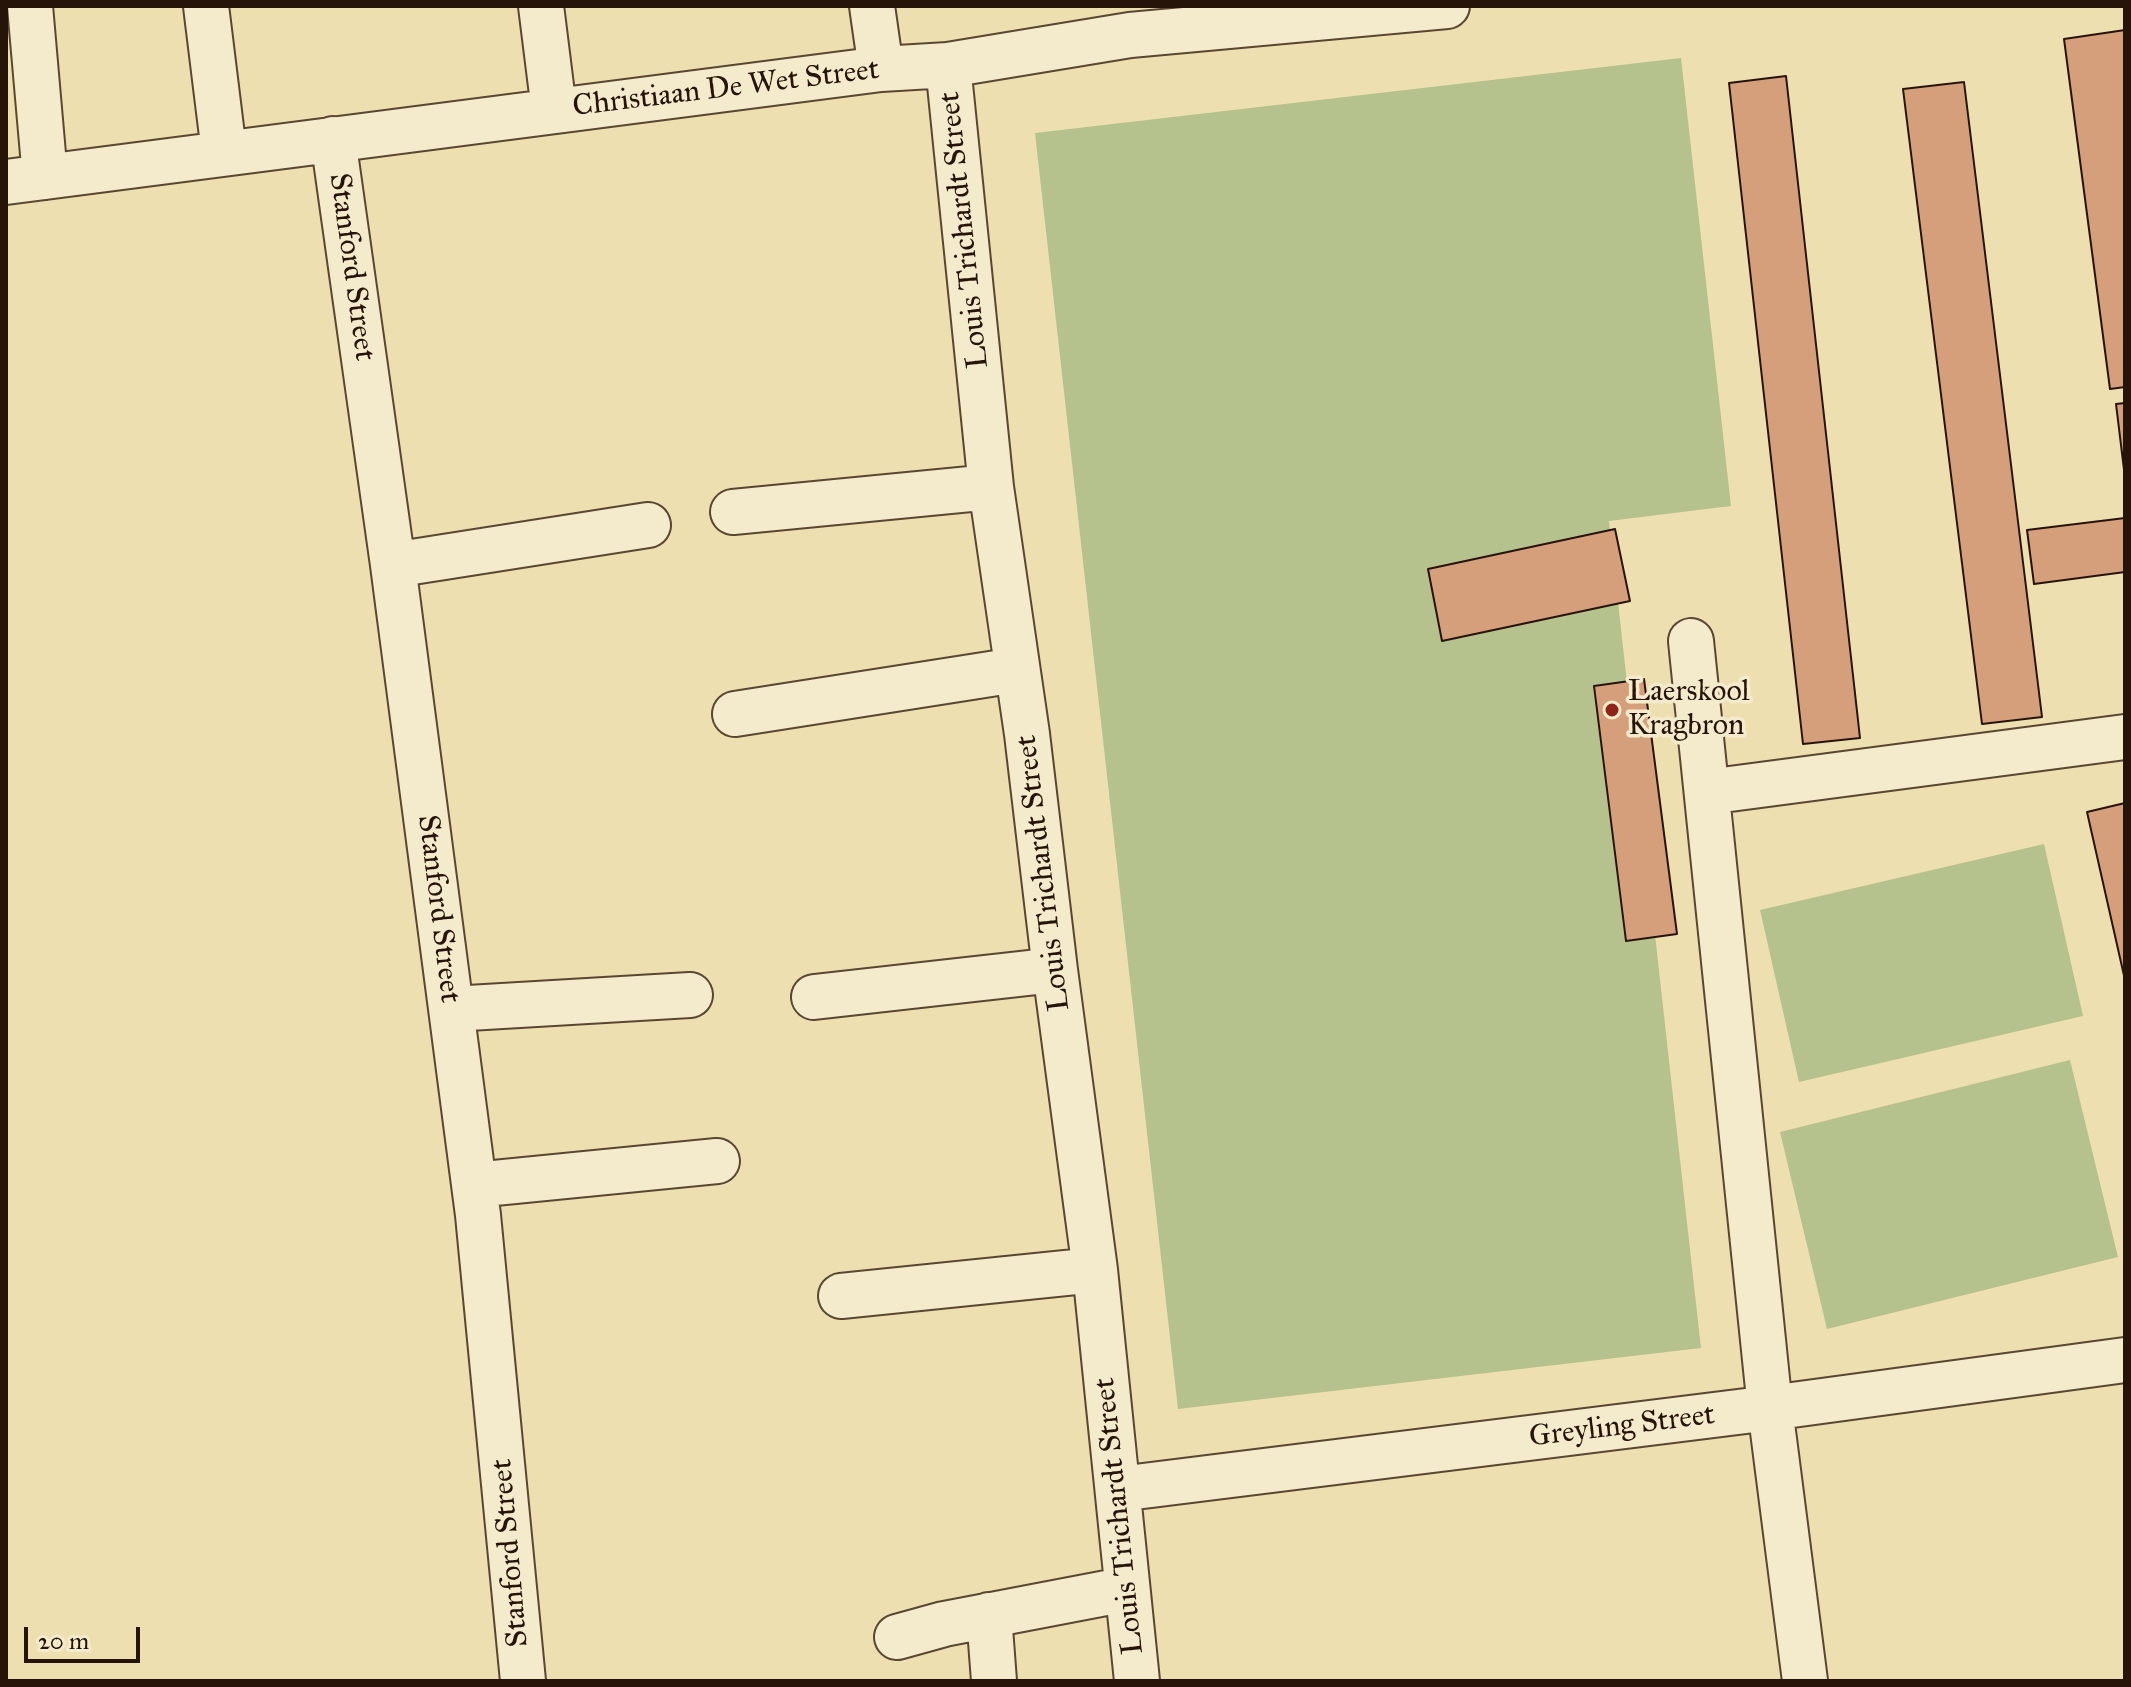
<!DOCTYPE html>
<html>
<head>
<meta charset="utf-8">
<style>
  body { margin:0 }
  #map { position:relative; width:2131px; height:1687px; overflow:hidden; background:#eedfb1; font-family:"IM FELL Great Primer",serif }
  canvas { display:block }
  .frame { position:absolute; inset:0; border:8px solid #271408; pointer-events:none }
  .scale { position:absolute; left:24px; top:1627px; width:116px; height:36px; box-sizing:border-box; border:4px solid #271408; border-top:0; padding-left:10px; font-size:24px; line-height:28px; white-space:nowrap; color:#271408; -webkit-text-stroke:6px #f4eacc; paint-order:stroke }
</style>
</head>
<body>
<div id="map">
<canvas width="2131" height="1687"></canvas>
<div class="frame"></div>
<div class="scale">20 m</div>
</div>
<script>
const ctx = document.querySelector('canvas').getContext('2d');
ctx.lineJoin = 'round';
function paint(path, color) {
  ctx.fillStyle = color;
  ctx.fill(path, 'evenodd');
}
function poly(rows) {
  const path = new Path2D();
  for (const r of rows) {
    path.moveTo(r[0], r[1]);
    for (let i = 2; i < r.length; i += 2) path.lineTo(r[i], r[i + 1]);
  }
  return path;
}
function trace(path, color, width, dash) {
  ctx.strokeStyle = color;
  ctx.lineWidth = width;
  ctx.lineCap = dash ? 'butt' : 'round';
  ctx.setLineDash(dash || []);
  ctx.stroke(path);
}
function write(font, color, halo, rows, align = 'center') {
  ctx.font = font + ' "IM FELL Great Primer",serif';
  ctx.lineWidth = 7;
  ctx.setLineDash([]);
  ctx.textBaseline = 'middle';
  ctx.strokeStyle = halo;
  ctx.fillStyle = color;
  for (const [text, x, y, turn = 0] of rows) {
    ctx.save();
    ctx.translate(x, y);
    ctx.rotate((+turn || 0) * Math.PI / 180);
    ctx.textAlign = isNaN(turn) ? turn : align;
    if (halo) ctx.strokeText(text, 0, 0);
    ctx.fillText(text, 0, 0);
    ctx.restore();
  }
}
paint(poly([
  [1681,58,1731,506,1609,521,1701,1348,1178,1409,1035,133],
  [2044,844,2083,1016,1799,1082,1760,910],
  [2070,1060,2118,1257,1827,1329,1780,1132]
]), '#b5c28e');
const building = poly([
  [2125,30,2125,387,2110,389,2064,39,2125,30],
  [1786,76,1860,738,1803,744,1729,83,1786,76],
  [1964,82,2042,717,1982,724,1903,89,1964,82],
  [2125,403,2125,478,2116,404,2125,403],
  [2125,518,2125,572,2034,584,2027,530,2125,518],
  [1615,529,1630,601,1442,641,1428,569,1615,529],
  [1644,679,1677,934,1626,941,1594,686,1644,679],
  [2125,803,2125,980,2087,812,2125,803]
]);
paint(building, '#d69f7c');
trace(building, '#271408', 2);
const minor = poly([
  [30,6,45,177],
  [206,6,224,152],
  [541,6,554,110],
  [872,6,881,69],
  [948,65,991,487,1027,734,1055,970,1095,1270,1137,1681],
  [333,139,393,565,478,1215,523,1681],
  [6,182,881,69,948,65,1130,35,1447,6],
  [733,512,991,487],
  [393,565,648,525],
  [1691,641,1770,1408,1805,1681],
  [735,714,1016,670],
  [1707,792,2125,737],
  [814,997,1055,970],
  [451,1009,690,995],
  [474,1185,717,1161],
  [841,1296,1095,1270],
  [1119,1489,1770,1408,2125,1360],
  [989,1615,994,1681],
  [897,1637,944,1624,1127,1589]
]);
trace(minor, '#594732', 48);
trace(minor, '#f4eacc', 44);
for (const [x, y, r, color] of [
  [1612,710,8,"#8f2418"]
]) {
  const dot = new Path2D();
  dot.arc(x, y, r, 0, 2 * Math.PI);
  ctx.fillStyle = color;
  ctx.fill(dot);
  trace(dot, '#f4eacc', 3);
}
write('30px', '#271408', '#f4eacc', [
  ["Christiaan De Wet Street",726,89,-7],
  ["Louis Trichardt Street",965,230,-96],
  ["Stanford Street",351,267,82],
  ["Louis Trichardt Street",1044,873,-97],
  ["Stanford Street",438,909,83],
  ["Greyling Street",1622,1427,-7],
  ["Louis Trichardt Street",1120,1516,-96],
  ["Stanford Street",511,1553,-95]
]);
write('30px', '#271408', '#f4eacc', [
  ["Laerskool",1628,693],
  ["Kragbron",1628,727]
], 'left');
</script>
</body>
</html>
